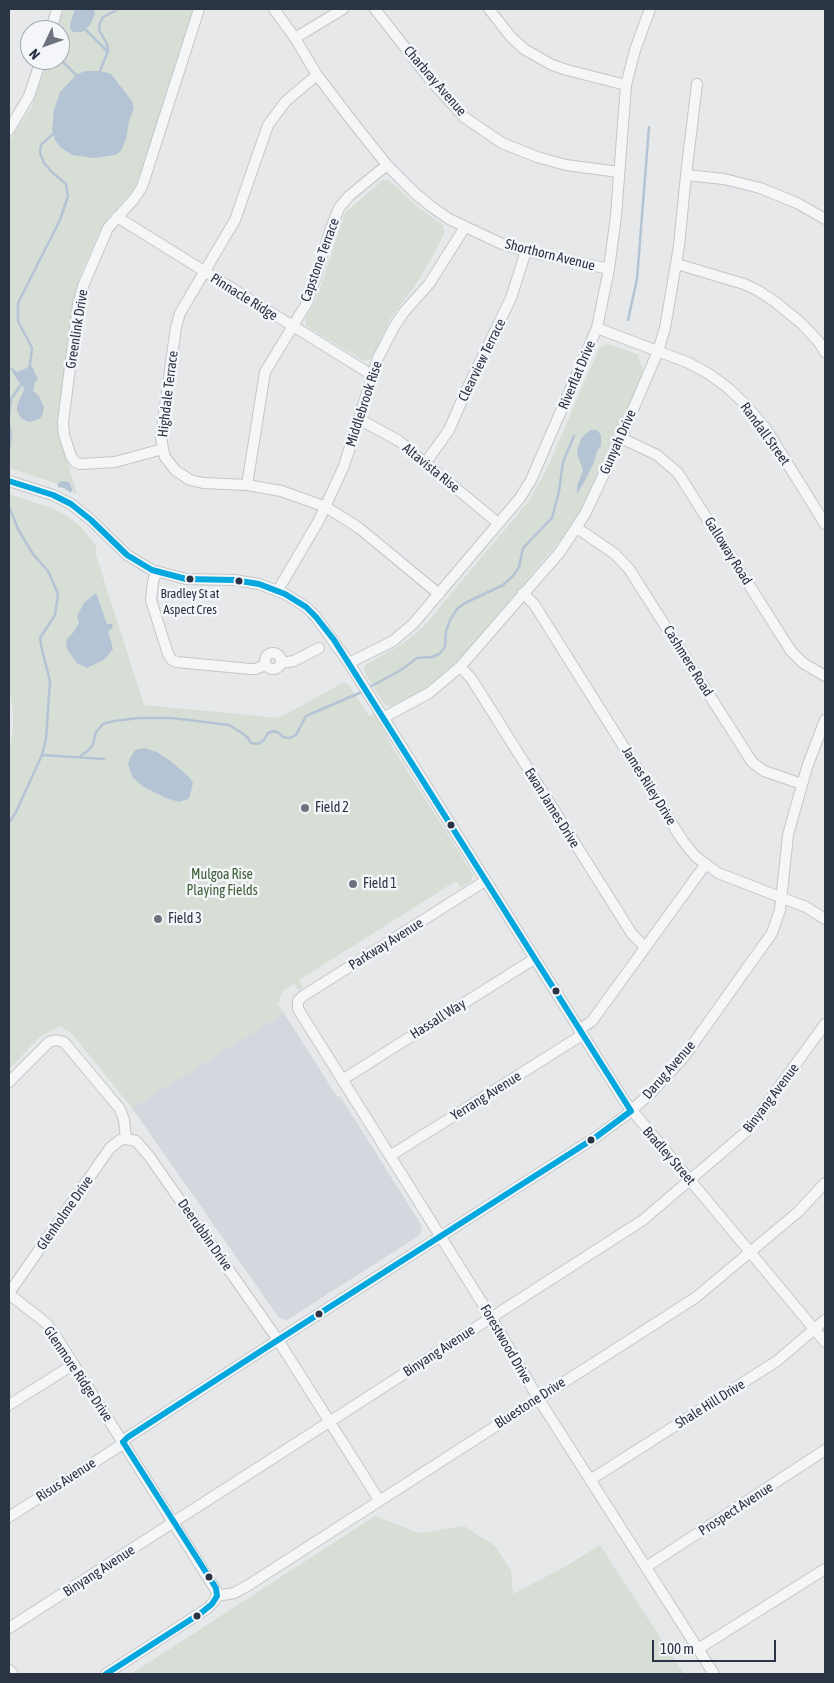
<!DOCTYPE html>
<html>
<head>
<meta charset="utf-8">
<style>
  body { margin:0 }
  #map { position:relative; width:834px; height:1683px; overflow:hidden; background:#e6e8ea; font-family:"Asap Condensed",sans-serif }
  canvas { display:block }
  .frame { position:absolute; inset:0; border:10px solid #2b3445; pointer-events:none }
  .north { position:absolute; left:20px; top:20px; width:50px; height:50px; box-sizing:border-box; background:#f4f6f9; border:1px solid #a4a8b1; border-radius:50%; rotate:228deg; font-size:14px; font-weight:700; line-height:20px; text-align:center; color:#2b3445 }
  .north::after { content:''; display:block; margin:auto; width:18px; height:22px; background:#6c737f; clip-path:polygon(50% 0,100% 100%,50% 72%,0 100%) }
  .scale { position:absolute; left:652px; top:1640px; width:124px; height:22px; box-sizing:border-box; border:2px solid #2b3445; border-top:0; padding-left:6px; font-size:15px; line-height:18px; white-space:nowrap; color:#2b3445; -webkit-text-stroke:4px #f4f6f9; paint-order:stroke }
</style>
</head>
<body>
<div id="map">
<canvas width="834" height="1683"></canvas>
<div class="frame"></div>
<div class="north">N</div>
<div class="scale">100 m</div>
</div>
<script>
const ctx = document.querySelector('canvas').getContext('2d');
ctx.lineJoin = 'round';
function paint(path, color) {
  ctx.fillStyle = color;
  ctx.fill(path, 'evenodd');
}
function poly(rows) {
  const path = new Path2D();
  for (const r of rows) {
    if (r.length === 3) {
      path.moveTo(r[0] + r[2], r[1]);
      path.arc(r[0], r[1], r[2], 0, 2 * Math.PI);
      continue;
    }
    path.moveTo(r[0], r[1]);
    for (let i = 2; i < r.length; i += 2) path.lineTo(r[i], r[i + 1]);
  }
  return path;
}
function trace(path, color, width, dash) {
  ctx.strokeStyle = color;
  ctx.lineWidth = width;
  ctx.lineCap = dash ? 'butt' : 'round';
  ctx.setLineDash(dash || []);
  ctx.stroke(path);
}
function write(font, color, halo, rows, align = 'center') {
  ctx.font = font + ' "Asap Condensed",sans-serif';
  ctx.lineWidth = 5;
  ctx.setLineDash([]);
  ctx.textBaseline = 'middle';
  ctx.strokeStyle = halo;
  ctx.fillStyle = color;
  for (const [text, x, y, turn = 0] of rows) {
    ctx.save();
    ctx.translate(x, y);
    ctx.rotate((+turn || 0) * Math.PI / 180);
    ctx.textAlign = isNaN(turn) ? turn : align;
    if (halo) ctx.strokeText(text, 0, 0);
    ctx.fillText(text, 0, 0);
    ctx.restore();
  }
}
paint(poly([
  [284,1013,337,1097,340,1096,422,1226,420,1235,287,1320,279,1318,132,1108]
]), '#d4d7dd');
paint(poly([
  [64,9,194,9,138,181,134,189,107,220,99,233,82,271,75,294,58,426,59,435,77,494,52,482,9,468,9,141,31,108,48,60,60,60,60,30,57,30],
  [383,180,389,180,416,206,442,224,445,232,430,261,414,287,391,318,371,359,364,361,306,326,305,319,315,303,345,213],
  [607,344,637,354,644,372,580,512,569,530,456,664,434,682,419,693,392,707,384,704,364,671,365,665,404,643,424,626,528,502,547,469,599,348],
  [9,494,51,508,67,516,80,526,97,547,95,552,144,705,279,718,344,682,349,685,369,716,374,714,387,735,389,742,473,874,471,881,461,888,456,881,304,977,299,981,303,987,299,990,294,984,283,991,279,998,280,1002,277,1002,284,1013,132,1108,73,1035,61,1026,41,1036,9,1069,9,753,13,728,13,713,9,687],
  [375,1516,419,1533,464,1526,495,1546,511,1570,513,1594,568,1565,600,1545,684,1674,131,1674]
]), '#d6ded6');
paint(poly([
  [75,9,94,9,95,14,90,25,82,32,73,32,70,29,70,24],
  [85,71,100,71,111,74,132,101,134,108,129,121,126,139,121,151,115,155,94,158,72,155,60,147,55,140,52,130,54,110,60,92,76,75],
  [9,366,17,372,32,366,38,380,35,382,33,391,39,396,44,408,42,416,39,419,29,422,21,418,17,411,17,405,24,390,23,386,18,381],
  [591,430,597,430,601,435,601,446,597,451,594,462,586,479,577,494,577,486,583,470,577,454,578,448,581,439,585,434],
  [61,481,69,482,72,489,71,493,64,488,58,487,58,483],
  [96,593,107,624,112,624,113,628,108,631,113,649,105,659,87,668,77,663,67,649,66,640,72,634,79,623,77,616,84,603],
  [145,748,157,752,172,762,189,777,193,783,190,796,188,799,179,802,166,798,144,787,133,778,128,765,130,758,135,750]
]), '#b4c4d5');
trace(poly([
  [85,29,107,51],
  [60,59,76,75],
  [100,71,108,51,107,44,99,30,100,23,103,17,115,11],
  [628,320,637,279,649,127],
  [29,371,32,348,18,321,18,303,60,220,68,196,66,184,53,173,44,163,40,153,41,145,53,134],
  [9,416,11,399,23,382],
  [9,424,11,434,9,451],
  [9,507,19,531,33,554,48,571,58,594,55,615,40,638,42,650,50,681,46,739,42,755,16,812,9,823],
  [368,688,401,670,417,658,432,657,439,654,445,647,446,631,450,620,457,609,465,603,503,585,513,576,519,567,523,548,552,518,559,491,563,462,574,436],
  [42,755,104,759],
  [79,757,89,750,93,744,96,732,103,724,114,721,139,718,172,718,229,725,242,733,248,738,251,743,258,744,264,740,268,733,274,731,279,733,283,737,290,738,296,735,306,716,364,691]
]), '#b4c4d5', 2.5);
const minor = poly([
  [274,9,295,38,317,75,352,121,387,165,416,194,432,207,449,219,502,244,526,251,609,269],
  [375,9,432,82,464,117,502,143,537,157,566,165,619,172],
  [489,9,511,37,524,49,552,65,567,70,626,85],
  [51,30,57,9],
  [295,38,343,9],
  [317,75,286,101,268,125,235,220,180,313,176,327,168,384,161,436,163,449,165,457,175,470,190,480,203,483,247,485,281,491,326,507,359,528,439,594],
  [9,130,29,96,41,60],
  [686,175,724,179,760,188,797,203,825,219],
  [117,217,372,375],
  [677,264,744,284,757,290,774,301,801,323,818,341,825,352],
  [597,328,689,363,709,374,728,388,746,405,766,429,825,524],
  [359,419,399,441,498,523],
  [621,438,657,455,678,473,791,651,803,663,825,676],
  [163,449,115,462,80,464,75,462,71,456,64,435,63,422,78,305,83,286,108,228,134,199,142,187,199,9],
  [426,462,449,430,466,391,511,298,526,251],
  [9,481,53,495,71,504,91,520,127,555,152,570,186,579,234,580,259,584,285,594,306,607,316,617,349,663,625,1102,825,1342],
  [247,485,265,372,308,301,331,228,339,208,349,196,387,165],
  [577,528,615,554,629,569,752,762,764,771,802,784],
  [156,572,153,582,151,600,168,654,172,660,177,662,250,669,255,669,266,665],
  [278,590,318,522,344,466,378,358,394,327,404,312,429,284,465,227],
  [523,593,534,604,683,841,695,856,718,873,806,907,825,919],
  [273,661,8],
  [281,663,294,661,319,648],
  [349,663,393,641,413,624,520,498,531,480,597,328,609,269,616,216,626,85,635,50,650,9],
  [460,667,471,678,632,934,645,947],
  [383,718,429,693,460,667,560,552,585,514,621,438,658,351,665,328,679,246,686,175,697,84],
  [485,881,303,996,298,1001,298,1009,491,1317,538,1398,714,1674],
  [579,1030,592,1021,705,865],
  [342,1080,534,959],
  [9,1082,49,1042,56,1040,64,1042,120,1109,124,1120,126,1139],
  [390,1156,582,1035],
  [9,1293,110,1148,120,1140,126,1139,136,1141,149,1156,278,1340,379,1500],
  [9,1294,46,1323,57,1338,217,1592,215,1600,208,1608,106,1674],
  [9,1405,74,1364],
  [590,1480,777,1361,825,1320],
  [9,1517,118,1447,128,1437,278,1340,596,1137,625,1116,653,1091,683,1058,772,933,780,910,788,835,807,767,825,720],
  [646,1567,825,1450],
  [217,1596,234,1593,247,1586,695,1298,798,1212,825,1183],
  [9,1628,643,1220,747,1131,825,1024],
  [698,1649,825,1569],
  [9,1670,13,1674]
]);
trace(minor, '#c4c6c8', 12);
trace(minor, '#f5f6f7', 10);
trace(poly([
  [9,481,53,495,71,504,91,520,127,555,152,570,186,579,234,580,259,584,285,594,306,607,316,617,334,640,631,1111],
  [123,1442,128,1437,278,1340,596,1137,631,1111],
  [106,1674,201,1613,212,1604,217,1596,216,1588,123,1442]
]), '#04a8de', 6);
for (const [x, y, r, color] of [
  [190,579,4.5,"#2b3445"],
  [239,581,4.5,"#2b3445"],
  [305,808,5,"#6c737f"],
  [451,825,4.5,"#2b3445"],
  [353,884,5,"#6c737f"],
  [158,919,5,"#6c737f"],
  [556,991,4.5,"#2b3445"],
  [591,1140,4.5,"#2b3445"],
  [319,1314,4.5,"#2b3445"],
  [209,1577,4.5,"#2b3445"],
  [197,1616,4.5,"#2b3445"]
]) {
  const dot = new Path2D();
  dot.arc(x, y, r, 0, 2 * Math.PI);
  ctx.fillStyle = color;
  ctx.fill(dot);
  trace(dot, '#f4f6f9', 2);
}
write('13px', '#2b3445', '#f4f6f9', [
  ["Bradley St at",190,594],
  ["Aspect Cres",190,610]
]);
write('14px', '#2b3445', '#f4f6f9', [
  ["Charbray Avenue",435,81,49],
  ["Shorthorn Avenue",550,255,14],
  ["Capstone Terrace",320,260,-70],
  ["Pinnacle Ridge",244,297,32],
  ["Greenlink Drive",77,329,-81],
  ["Clearview Terrace",482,360,-64],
  ["Riverflat Drive",577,375,-67],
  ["Highdale Terrace",168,394,-83],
  ["Middlebrook Rise",364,404,-72],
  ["Randall Street",765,434,54],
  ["Gunyah Drive",618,442,-66],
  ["Altavista Rise",431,468,39],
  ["Galloway Road",728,551,58],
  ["Cashmere Road",688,661,58],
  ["James Riley Drive",649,786,58],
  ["Ewan James Drive",552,808,58],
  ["Parkway Avenue",386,944,-32],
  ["Hassall Way",438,1019,-32],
  ["Darug Avenue",669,1070,-49],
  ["Yerrang Avenue",486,1096,-32],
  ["Binyang Avenue",771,1098,-53],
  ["Bradley Street",669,1156,49],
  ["Glenholme Drive",65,1213,-55],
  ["Deerubbin Drive",205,1235,55],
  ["Forestwood Drive",506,1344,60],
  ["Binyang Avenue",439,1351,-33],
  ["Glenmore Ridge Drive",78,1374,56],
  ["Bluestone Drive",530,1403,-33],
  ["Shale Hill Drive",710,1404,-32],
  ["Risus Avenue",66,1480,-33],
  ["Prospect Avenue",736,1509,-33],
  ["Binyang Avenue",99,1571,-33]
]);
write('14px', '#2b3445', '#f4f6f9', [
  ["Field 2",315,808],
  ["Field 1",363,884],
  ["Field 3",168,919]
], 'left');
write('14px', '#3f6138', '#f4f6f9', [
  ["Mulgoa Rise",222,875],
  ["Playing Fields",222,891]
]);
</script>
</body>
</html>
